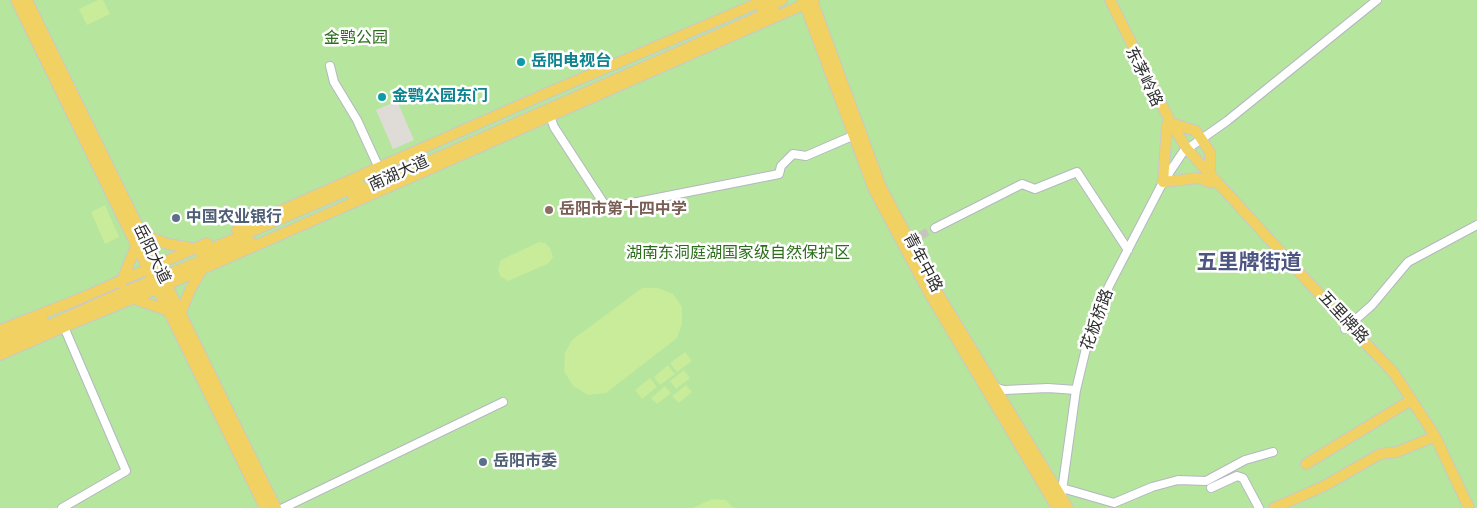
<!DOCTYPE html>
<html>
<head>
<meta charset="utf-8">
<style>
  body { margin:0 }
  canvas { display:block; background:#efe9e1 }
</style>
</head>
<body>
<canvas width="1477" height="508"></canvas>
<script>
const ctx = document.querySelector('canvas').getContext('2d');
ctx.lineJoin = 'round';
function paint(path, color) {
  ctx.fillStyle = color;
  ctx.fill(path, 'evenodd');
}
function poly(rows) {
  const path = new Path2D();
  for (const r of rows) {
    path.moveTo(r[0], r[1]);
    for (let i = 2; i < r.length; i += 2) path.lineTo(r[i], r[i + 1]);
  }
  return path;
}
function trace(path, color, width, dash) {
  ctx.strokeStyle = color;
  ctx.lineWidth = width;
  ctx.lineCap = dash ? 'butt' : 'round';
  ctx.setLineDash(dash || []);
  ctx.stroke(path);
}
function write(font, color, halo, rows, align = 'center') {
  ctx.font = font + ' "Sofia Sans Condensed","Noto Sans SC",sans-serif';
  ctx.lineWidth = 5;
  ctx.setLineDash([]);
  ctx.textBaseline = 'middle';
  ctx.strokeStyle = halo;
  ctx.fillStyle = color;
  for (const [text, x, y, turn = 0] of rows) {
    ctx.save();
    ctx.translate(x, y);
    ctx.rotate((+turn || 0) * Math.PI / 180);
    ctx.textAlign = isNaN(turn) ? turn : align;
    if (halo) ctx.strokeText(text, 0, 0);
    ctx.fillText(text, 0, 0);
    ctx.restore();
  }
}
paint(poly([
  [0,0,1477,0,1477,508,0,508]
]), '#b6e59e');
paint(poly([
  [98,0,103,0,110,14,87,25,79,9],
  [105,205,119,237,105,244,91,212],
  [539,242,545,243,550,248,553,257,549,263,508,281,500,276,498,269,501,260],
  [642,288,658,288,673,294,682,307,682,324,677,338,606,393,588,395,573,386,564,371,565,353,572,340],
  [685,352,692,361,677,372,670,363],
  [668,365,675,374,660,385,654,377],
  [684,370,690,378,676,389,670,381],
  [650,378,657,387,642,399,635,390],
  [686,385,692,392,679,403,672,396],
  [665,386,671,393,657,404,651,398],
  [712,499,726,500,733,508,693,508]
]), '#c9ec9a');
paint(poly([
  [397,101,414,140,393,149,376,110]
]), '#dfdcd8');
trace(poly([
  [910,241,935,228]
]), '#c8c4bd', 8, [8, 4]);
const minor = poly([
  [330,66,334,82,357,120,379,168],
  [550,116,554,127,606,207,612,207,779,174,781,166,793,154,806,156,857,134],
  [935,228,1022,184,1035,189,1077,172,1128,250],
  [1345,329,1372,305,1408,262,1477,225],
  [994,387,1004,390,1048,388,1076,390],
  [1062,488,1114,503,1152,487,1178,480,1206,481,1245,460,1273,452],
  [1211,488,1237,476,1243,478,1259,508],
  [1061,498,1076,390,1088,340,1109,286,1163,182,1183,152,1227,121,1377,0],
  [62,508,126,471,64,327],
  [283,508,503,402]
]);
const major = poly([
  [16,0,265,508],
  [27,0,276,508],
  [803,0,874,190,929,293,1057,508],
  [812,0,881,187,936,290,1068,508],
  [1110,0,1171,123,1187,149,1332,308,1394,373,1435,436,1469,508],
  [762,9,782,0],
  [1171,123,1196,131,1210,152,1210,174],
  [1167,125,1163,182,1199,178,1211,183],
  [352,195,774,10],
  [237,230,545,94,765,0],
  [201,253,360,185],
  [121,283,141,234,168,244,197,249],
  [129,297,180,315,190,290,203,267],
  [0,330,79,299,207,243],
  [0,338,43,321],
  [0,347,119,294,250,241],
  [0,355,64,327,166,285,814,0],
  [1306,464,1408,402],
  [1274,508,1324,486,1380,454,1397,452,1431,438]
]);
trace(minor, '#b4b7c1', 10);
trace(major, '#c9c9c9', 12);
trace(minor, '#fff', 8);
trace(major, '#f2d163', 10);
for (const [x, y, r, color] of [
  [521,62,5,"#0f9aa8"],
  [382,97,5,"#0f9aa8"],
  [549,210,5,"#8d6e63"],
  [176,218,5,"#5c6f8a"],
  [483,462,5,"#5c6f8a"]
]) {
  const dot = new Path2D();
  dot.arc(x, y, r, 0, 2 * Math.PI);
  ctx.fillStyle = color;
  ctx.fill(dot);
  trace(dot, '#fff', 2);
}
write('16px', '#2c6e1b', '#fff', [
  ["金鹗公园",356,39],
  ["湖南东洞庭湖国家级自然保护区",738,254]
]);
write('bold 16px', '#0d838f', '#fff', [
  ["岳阳电视台",531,62],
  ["金鹗公园东门",392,97]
], 'left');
write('16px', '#2e2e2e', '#fff', [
  ["东茅岭路",1143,77,64],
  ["南湖大道",399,174,-24],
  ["岳阳大道",151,254,64],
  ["青年中路",922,263,62],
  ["五里牌路",1343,318,47],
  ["花板桥路",1098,320,-70]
]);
write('bold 16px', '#785e54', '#fff', [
  ["岳阳市第十四中学",559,210]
], 'left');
write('bold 16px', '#4e5e75', '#fff', [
  ["中国农业银行",186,218],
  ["岳阳市委",493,462]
], 'left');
write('bold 21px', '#4d5680', '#fff', [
  ["五里牌街道",1249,264]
]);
</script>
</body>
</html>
